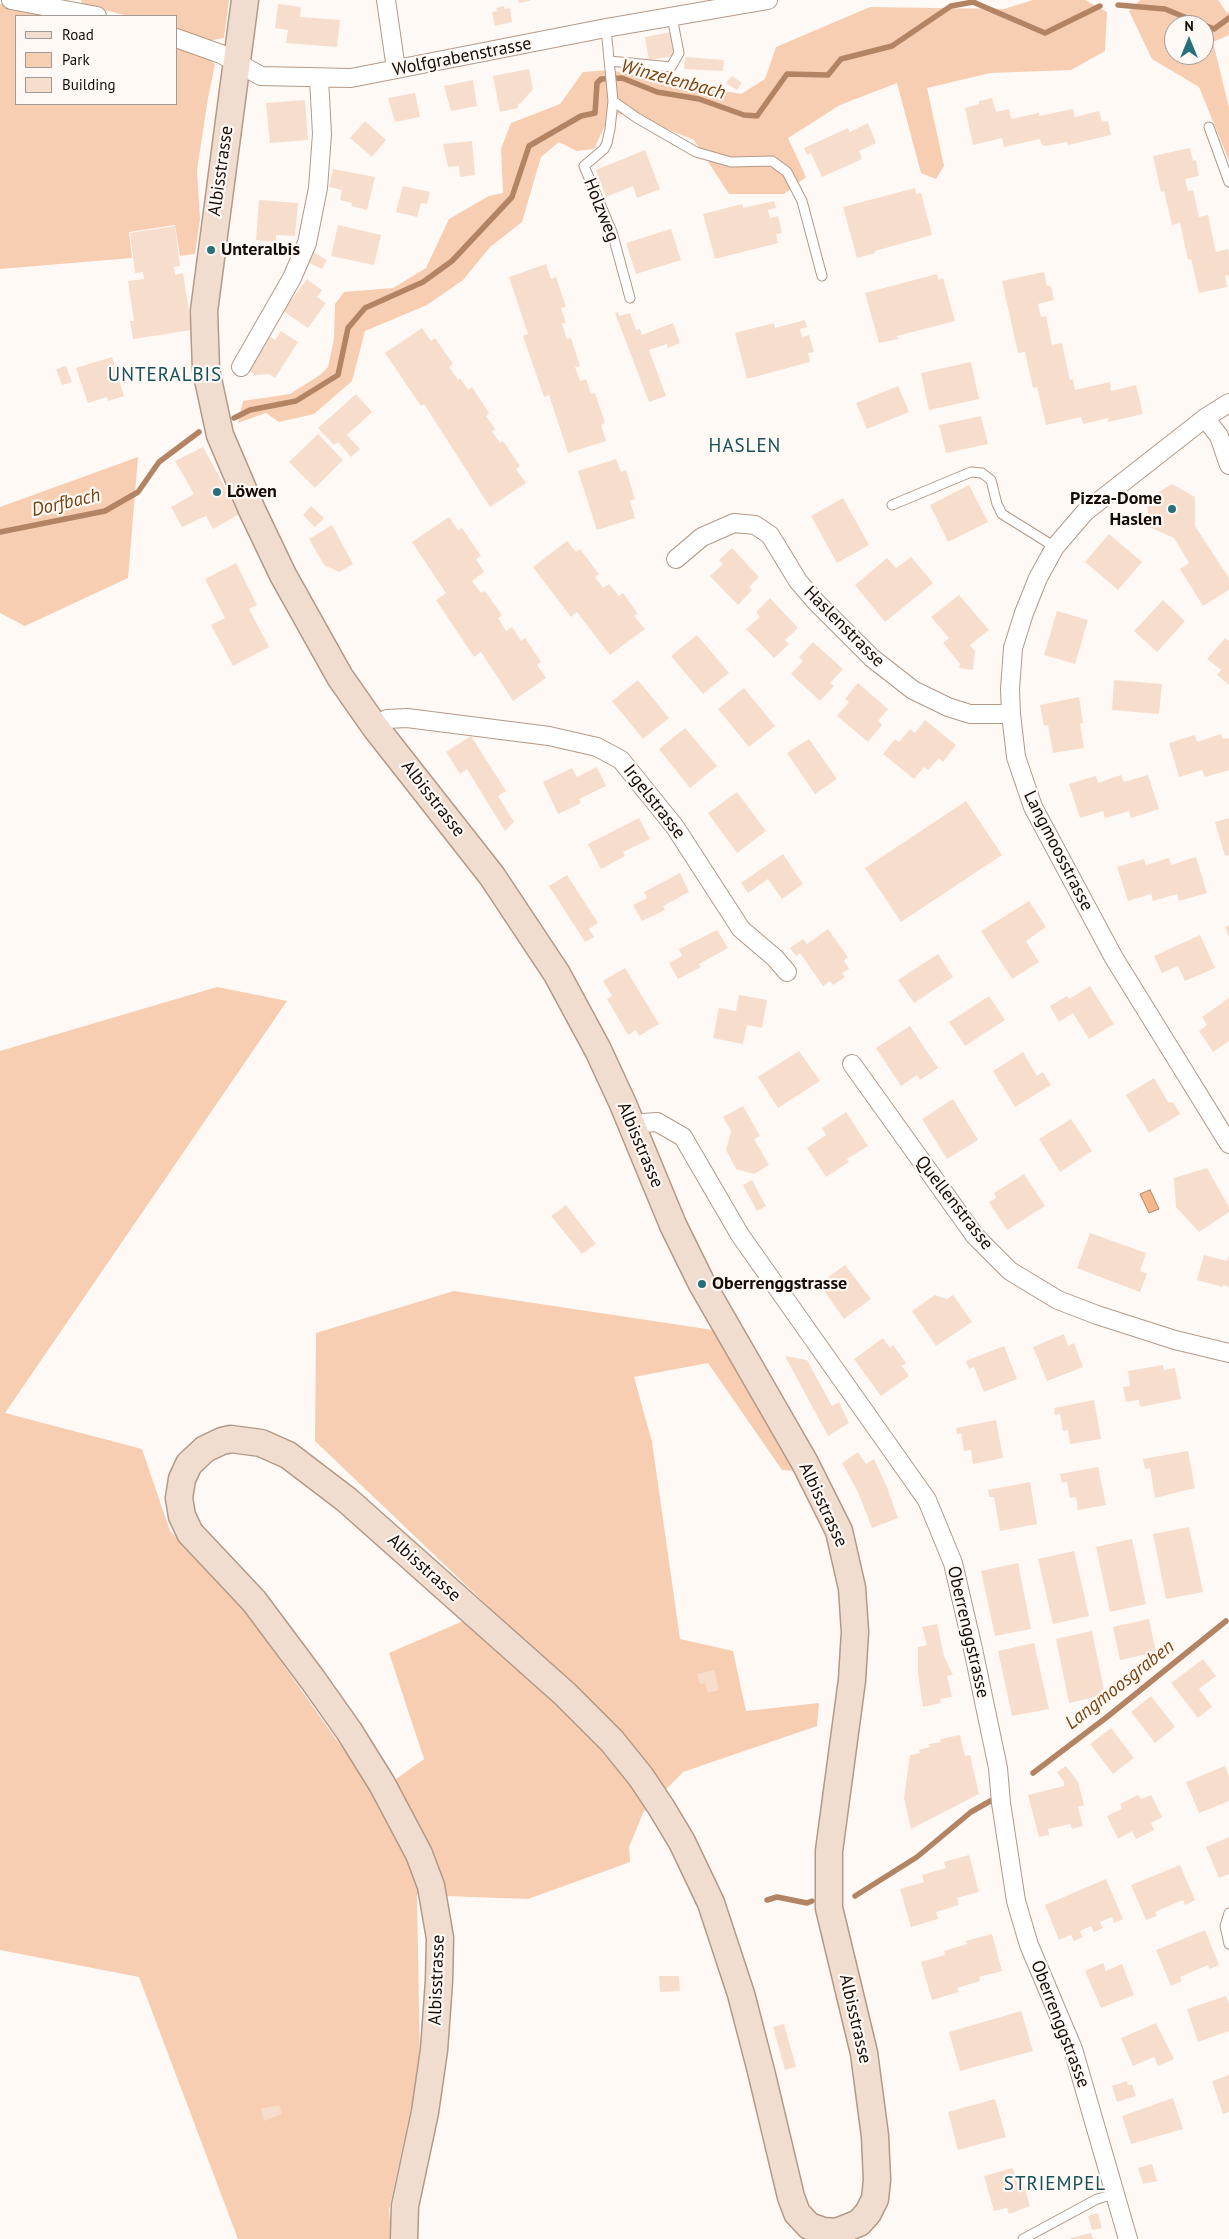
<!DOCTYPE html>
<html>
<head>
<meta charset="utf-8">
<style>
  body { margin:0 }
  #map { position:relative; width:1229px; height:2239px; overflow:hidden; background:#fff9f6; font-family:"PT Sans",sans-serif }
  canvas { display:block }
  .legend { position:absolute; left:15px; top:15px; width:162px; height:90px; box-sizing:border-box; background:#fff9f6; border:1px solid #a19a96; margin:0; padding:6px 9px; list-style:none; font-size:15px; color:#150c06 }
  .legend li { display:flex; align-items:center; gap:10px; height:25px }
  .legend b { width:25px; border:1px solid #a19a96 }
  .north { position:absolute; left:1164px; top:15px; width:50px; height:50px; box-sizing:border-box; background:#fff9f6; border:1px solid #a19a96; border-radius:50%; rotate:0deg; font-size:14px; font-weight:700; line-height:20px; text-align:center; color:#150c06 }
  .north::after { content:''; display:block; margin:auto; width:18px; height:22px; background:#277079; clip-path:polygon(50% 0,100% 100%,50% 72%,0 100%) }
</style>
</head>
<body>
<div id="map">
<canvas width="1229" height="2239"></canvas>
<ul class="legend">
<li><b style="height:6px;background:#f0ddcf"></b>Road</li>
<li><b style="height:14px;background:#f7ceb1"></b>Park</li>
<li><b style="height:14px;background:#f7decc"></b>Building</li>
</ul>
<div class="north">N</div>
</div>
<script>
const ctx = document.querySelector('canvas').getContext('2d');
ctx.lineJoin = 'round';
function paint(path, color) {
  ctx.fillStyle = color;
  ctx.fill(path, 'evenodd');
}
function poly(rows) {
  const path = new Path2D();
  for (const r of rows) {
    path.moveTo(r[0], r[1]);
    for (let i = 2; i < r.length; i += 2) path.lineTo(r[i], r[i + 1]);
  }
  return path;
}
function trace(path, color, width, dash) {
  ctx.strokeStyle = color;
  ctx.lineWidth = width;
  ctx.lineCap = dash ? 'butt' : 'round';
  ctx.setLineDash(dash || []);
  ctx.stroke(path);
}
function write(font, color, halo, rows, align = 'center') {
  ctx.font = font + ' "PT Sans",sans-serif';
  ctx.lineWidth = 4.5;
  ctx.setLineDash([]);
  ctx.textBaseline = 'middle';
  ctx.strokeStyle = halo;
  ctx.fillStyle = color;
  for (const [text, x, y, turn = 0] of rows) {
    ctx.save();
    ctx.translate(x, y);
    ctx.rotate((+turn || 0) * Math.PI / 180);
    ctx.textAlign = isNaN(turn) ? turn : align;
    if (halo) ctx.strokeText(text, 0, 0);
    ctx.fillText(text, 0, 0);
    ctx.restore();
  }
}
paint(poly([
  [81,0,229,0,224,38,207,41,176,31,176,16,128,16,82,4],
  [1033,0,1085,0,1107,12,1105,51,1071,70,990,73,927,88,944,166,936,179,921,173,897,83,840,105,788,138,806,177,784,194,729,194,694,140,630,114,610,115,594,149,577,151,559,142,541,157,522,222,490,247,463,280,427,305,365,331,352,381,314,414,279,422,266,413,238,423,243,401,290,394,320,375,328,367,334,339,335,304,344,292,393,288,426,268,449,219,489,196,503,193,501,149,511,123,560,104,583,72,609,70,741,94,765,79,776,47,870,7,1004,9],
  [1140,0,1218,0,1227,13,1229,12,1229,35,1213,42,1229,108,1229,161,1199,87,1152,59,1129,11],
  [1174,25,1204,25,1204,55,1174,55],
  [0,4,72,16,16,16,16,104,176,104,176,44,203,55,215,64,208,98,197,170,200,219,195,254,180,256,175,225,129,232,132,258,0,269],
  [138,457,128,578,25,626,0,613,0,507],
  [217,987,287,1001,5,1413,142,1449,170,1531,242,1607,375,1794,424,1759,389,1653,491,1609,315,1441,316,1333,454,1291,713,1330,797,1471,782,1470,708,1363,634,1377,652,1442,680,1639,733,1651,746,1711,819,1703,817,1726,683,1772,643,1813,629,1847,630,1862,528,1899,417,1895,420,2066,389,2210,392,2239,238,2239,139,1977,0,1950,0,1051]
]), '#f7ceb1');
const water = poly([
  [1150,1190,1159,1209,1149,1213,1140,1194,1150,1190]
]);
paint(water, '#f5b88b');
trace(water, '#b28463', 1);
trace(poly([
  [1118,5,1165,9,1214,29,1229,18],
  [234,418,250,410,296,401,338,375,348,328,365,308,423,282,452,261,512,197,529,146,581,116,595,113,597,83,601,79,622,78,657,92,699,99,744,115,757,116,787,74,828,75,841,59,892,46,951,6,973,2,1045,33,1100,6],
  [0,532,105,511,138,492,159,462,199,432],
  [1033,1773,1107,1717,1226,1621],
  [855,1896,917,1857,971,1812,992,1800],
  [767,1900,777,1897,807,1903,812,1901]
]), '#b28463', 5.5);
paint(poly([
  [518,0,530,0,530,1,519,3],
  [278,4,301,7,300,17,340,20,337,47,286,43,288,30,275,28],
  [504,6,505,9,510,8,512,22,495,26,492,12,497,11,496,8],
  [672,32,676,56,649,60,645,37],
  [685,57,724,60,723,71,684,69],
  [529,69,533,89,521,103,518,104,518,108,500,112,493,76],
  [732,76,742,83,737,90,726,83],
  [473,80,477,106,451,111,444,86],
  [415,93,420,117,395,122,388,98],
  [992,98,996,112,1009,109,1011,119,1039,113,1039,116,1073,109,1075,117,1099,111,1102,122,1108,121,1111,135,1068,145,1067,142,1046,146,1042,145,1040,139,1004,147,1002,138,973,145,965,108,979,104,979,101],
  [305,100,308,140,270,143,266,103],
  [365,121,386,140,372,157,350,138],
  [868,123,876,143,859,151,862,159,822,177,811,153,807,155,804,148,848,128,850,132],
  [472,141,475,175,460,177,459,166,448,167,443,144],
  [1190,148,1193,161,1196,160,1199,176,1185,179,1188,191,1193,190,1199,217,1208,215,1216,252,1228,249,1229,254,1229,275,1225,276,1227,287,1199,293,1191,259,1188,260,1180,223,1172,225,1164,191,1161,192,1153,156],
  [645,150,660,189,637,198,633,186,606,197,596,170],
  [333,169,375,177,367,210,351,206,352,203,340,200,342,190,329,187],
  [403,186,430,192,427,204,421,203,417,217,396,212],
  [915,188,916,194,921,193,932,235,875,251,875,253,857,258,843,207],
  [259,200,298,203,295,236,276,235,276,242,256,240],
  [774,201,776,208,768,210,770,218,778,216,782,233,776,234,778,243,715,259,703,214,742,204,743,208],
  [338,225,381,235,374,265,331,256],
  [175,226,180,266,174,267,175,275,183,273,192,330,133,339,130,321,134,321,128,281,144,279,143,272,135,273,130,233],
  [671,229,681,260,636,274,626,243],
  [313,252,327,260,322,269,309,263],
  [546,264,551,279,556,277,566,307,561,308,566,323,562,324,567,339,571,338,580,366,575,367,580,381,586,379,591,394,595,393,605,423,601,425,606,441,568,453,549,395,544,397,523,336,528,334,509,277],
  [1044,272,1047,286,1051,286,1054,300,1038,304,1041,317,1046,316,1052,345,1062,343,1070,380,1073,379,1075,390,1110,382,1111,391,1136,385,1143,414,1108,422,1108,418,1083,424,1081,417,1046,425,1037,387,1033,388,1025,352,1018,353,1002,281],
  [937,274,938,280,943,278,955,321,897,336,898,339,879,343,865,293],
  [307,279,322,290,317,297,326,303,308,328,283,311],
  [618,312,619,316,630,313,636,330,640,329,642,335,673,323,680,343,668,348,667,344,649,350,666,396,649,402,615,313],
  [805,320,807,327,800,329,802,337,809,335,814,352,808,353,810,362,747,379,735,333,774,323,775,328],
  [422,328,431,341,435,338,453,364,449,367,458,380,460,378,468,390,472,387,489,413,486,416,495,429,492,431,500,443,503,441,520,466,516,469,526,483,490,507,424,404,421,406,385,353],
  [281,331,298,342,275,378,269,374,255,375,244,367,267,334,275,340],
  [112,357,124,396,108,401,107,397,88,403,76,368],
  [971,362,979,399,929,410,921,373],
  [66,366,72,382,62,385,56,369],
  [898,386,909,412,867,429,856,403],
  [356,394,372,412,347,435,360,449,351,457,338,442,334,445,318,428],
  [981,416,988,444,946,453,939,425],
  [318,434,343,460,315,488,289,462],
  [203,447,240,514,213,529,206,516,182,527,171,507,194,494,175,461],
  [616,459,621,472,626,470,635,499,630,501,635,518,597,530,578,471],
  [1172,484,1195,497,1195,526,1229,578,1229,590,1203,606,1180,569,1189,563,1174,538,1149,527,1147,499],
  [969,485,988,522,948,542,930,505],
  [843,498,869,545,837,563,811,516],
  [311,506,324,518,315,527,303,515],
  [449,517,458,530,462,528,481,556,476,559,484,572,472,581,481,593,485,591,502,615,498,618,506,631,512,627,521,641,525,638,541,662,537,665,546,678,513,701,481,652,474,657,436,600,446,593,412,542],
  [332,525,353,564,339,572,324,565,309,539],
  [1109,534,1142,562,1118,590,1085,562],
  [567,541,576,552,580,549,599,574,595,577,603,588,609,584,619,596,623,593,638,614,634,616,645,629,610,655,577,612,571,617,533,567],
  [732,548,759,577,749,587,752,590,738,605,710,576,723,564,719,560],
  [911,557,933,583,885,622,855,585,887,558,896,568],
  [236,563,257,605,249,609,269,647,233,666,211,625,225,618,205,579],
  [959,595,989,630,970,645,975,651,973,670,959,668,960,664,943,643,949,638,931,617],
  [770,598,798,628,785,640,789,644,774,658,746,629,760,617,756,612],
  [1163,600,1185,621,1157,652,1134,631],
  [1057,611,1088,620,1075,664,1044,655],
  [697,635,729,673,703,694,671,656],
  [1225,638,1229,641,1229,685,1217,675,1221,670,1207,659],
  [813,642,843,669,830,683,834,686,820,701,791,674,803,661,799,657],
  [638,680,669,718,643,739,612,701],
  [1114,680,1162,684,1159,714,1112,710],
  [858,683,888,709,878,721,882,725,868,742,837,716,849,702,845,699],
  [744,688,775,726,749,747,718,709],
  [1079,697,1083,723,1080,724,1084,748,1053,753,1048,725,1044,726,1040,705],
  [925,720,956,745,943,762,939,758,928,770,924,767,914,779,883,754,895,739,899,742,910,729,915,733],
  [685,728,717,766,690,788,659,749],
  [1221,734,1223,739,1229,738,1229,770,1205,777,1202,770,1179,777,1169,743,1195,735,1197,742],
  [471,736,506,791,498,796,514,822,505,831,467,769,460,774,446,752],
  [809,739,837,779,815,794,787,753],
  [597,767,606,786,579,799,581,803,558,814,543,782,572,768,577,777],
  [1121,775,1124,782,1148,775,1159,809,1131,818,1129,811,1105,818,1103,811,1080,818,1069,784,1096,776,1098,783],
  [737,792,766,831,737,853,708,813],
  [966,801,1002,855,901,922,865,868],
  [639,818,650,839,623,852,625,856,601,869,588,844],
  [1229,818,1229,855,1225,856,1215,822],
  [783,854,803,884,782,899,768,879,748,893,741,883],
  [1196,857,1207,893,1179,901,1177,894,1153,901,1151,894,1128,901,1117,867,1144,859,1146,865,1169,858,1171,865],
  [680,873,689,892,663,906,665,910,642,921,633,905,647,898,644,892],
  [567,875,598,923,589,929,594,937,585,942,549,886],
  [1029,901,1046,927,1026,941,1039,962,1012,979,981,931],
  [1229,925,1229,937,1225,927],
  [828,929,848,957,844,961,849,969,842,973,845,977,833,985,830,981,823,986,800,953,796,956,790,948,803,939,807,944],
  [717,930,728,948,699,964,701,967,678,979,669,963,682,956,679,949],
  [1200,935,1215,968,1185,981,1178,966,1162,973,1154,956],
  [938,954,953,977,914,1003,898,980],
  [625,968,659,1024,639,1036,636,1030,628,1035,607,999,612,996,603,981],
  [1090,986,1114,1024,1089,1039,1073,1013,1059,1022,1050,1006,1067,996,1069,999],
  [739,995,767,1000,762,1028,747,1025,743,1044,713,1038,719,1008,736,1011],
  [989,996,1005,1020,965,1046,949,1022],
  [1229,998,1229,1041,1213,1052,1199,1031,1207,1025,1202,1017],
  [910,1026,938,1068,920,1080,917,1075,901,1086,876,1048],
  [799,1051,820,1081,778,1108,758,1077],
  [1023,1052,1037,1076,1043,1072,1051,1085,1015,1107,993,1071],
  [1154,1078,1168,1102,1174,1103,1180,1114,1149,1133,1126,1095],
  [953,1099,978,1140,947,1159,922,1119],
  [743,1106,760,1136,754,1139,769,1165,754,1174,736,1169,726,1150,731,1131,723,1117],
  [846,1112,868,1146,847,1159,849,1162,826,1177,807,1148,826,1135,822,1128],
  [1071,1119,1092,1151,1060,1172,1039,1139],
  [1207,1168,1229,1207,1229,1212,1199,1232,1176,1207,1174,1178],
  [1024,1174,1045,1206,1007,1230,989,1202,996,1198,994,1193],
  [752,1180,766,1206,757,1211,743,1185],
  [566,1205,596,1244,582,1254,551,1216],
  [1090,1233,1146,1253,1140,1271,1147,1274,1140,1292,1077,1268],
  [1204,1255,1227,1261,1229,1255,1229,1287,1223,1285,1223,1287,1197,1280],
  [845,1265,871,1299,844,1319,819,1284],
  [935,1295,947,1299,953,1295,972,1322,936,1346,912,1311],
  [1064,1334,1068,1346,1074,1343,1083,1367,1047,1381,1033,1347],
  [883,1338,890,1348,893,1345,906,1363,902,1366,909,1376,881,1396,854,1359],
  [1004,1346,1017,1379,984,1392,974,1367,969,1369,966,1361],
  [785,1356,807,1360,832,1406,839,1402,849,1423,828,1436],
  [1163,1365,1164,1370,1175,1368,1181,1399,1140,1407,1139,1400,1126,1402,1123,1387,1130,1386,1128,1371],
  [1094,1400,1101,1439,1070,1444,1068,1430,1063,1431,1060,1414,1055,1415,1054,1408],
  [996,1420,1003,1458,973,1464,971,1450,964,1451,961,1433,957,1434,956,1428],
  [1188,1451,1195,1488,1155,1498,1150,1468,1145,1469,1143,1459],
  [858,1452,866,1464,874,1459,887,1487,898,1518,872,1528,858,1492,842,1463],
  [1098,1467,1106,1505,1078,1510,1076,1497,1070,1498,1067,1482,1062,1483,1060,1474],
  [1030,1482,1037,1524,1000,1531,994,1497,989,1497,988,1490],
  [1189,1527,1203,1592,1166,1599,1153,1534],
  [1132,1539,1146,1604,1110,1612,1096,1547],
  [1074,1551,1089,1616,1053,1624,1038,1559],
  [1018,1563,1031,1629,995,1636,981,1571],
  [1149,1619,1156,1652,1120,1660,1113,1627],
  [937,1624,944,1656,953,1675,947,1676,952,1697,940,1699,941,1703,923,1707,918,1674,918,1647,927,1645,922,1627],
  [1092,1631,1105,1695,1069,1703,1056,1639],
  [1034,1643,1049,1709,1012,1716,998,1651],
  [1203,1659,1216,1676,1199,1689,1212,1707,1198,1718,1171,1683],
  [714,1670,719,1690,708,1693,705,1683,700,1684,697,1674],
  [1151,1696,1175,1727,1155,1743,1131,1712],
  [1111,1728,1134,1758,1113,1774,1090,1744],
  [960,1735,965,1756,970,1755,979,1794,911,1829,904,1798,910,1755,920,1753,919,1750,930,1747,929,1744,941,1742,940,1739],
  [1066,1766,1078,1782,1084,1805,1078,1807,1083,1826,1072,1829,1070,1824,1048,1829,1049,1835,1039,1837,1028,1795,1064,1786,1064,1782,1057,1772],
  [1225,1766,1229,1776,1229,1801,1199,1813,1186,1782],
  [1138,1795,1141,1799,1151,1795,1162,1817,1151,1823,1154,1830,1136,1839,1132,1831,1118,1839,1107,1816,1122,1809,1120,1804],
  [1229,1837,1229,1874,1219,1878,1206,1847],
  [969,1855,979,1892,957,1898,959,1905,936,1912,938,1919,911,1927,900,1889,924,1882,922,1875,946,1868,944,1862],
  [1180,1865,1195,1900,1185,1905,1183,1900,1155,1912,1157,1916,1146,1920,1131,1885],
  [1106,1879,1123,1919,1114,1923,1112,1917,1100,1922,1103,1928,1094,1932,1091,1926,1080,1931,1083,1937,1074,1941,1071,1935,1059,1940,1045,1905],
  [1205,1930,1219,1965,1210,1969,1208,1965,1180,1977,1182,1981,1171,1986,1156,1950],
  [992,1934,1002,1971,979,1977,980,1981,957,1988,959,1992,932,2000,921,1962,945,1955,944,1951,967,1944,966,1941],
  [1103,1963,1106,1971,1122,1964,1134,1995,1101,2008,1085,1971],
  [659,1976,679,1976,680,1991,660,1992],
  [1226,1996,1229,2003,1229,2031,1198,2042,1187,2009],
  [1021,2011,1033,2051,960,2071,949,2032],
  [1156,2023,1174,2059,1158,2066,1154,2057,1133,2066,1121,2038],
  [784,2024,796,2067,785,2070,773,2027],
  [1229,2075,1229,2112,1223,2114,1212,2081],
  [1127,2081,1128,2085,1132,2084,1136,2096,1117,2102,1112,2086],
  [1173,2098,1183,2129,1131,2144,1122,2116],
  [995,2099,1006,2137,958,2150,948,2112],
  [279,2105,282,2114,264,2121,261,2109],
  [1152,2164,1157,2181,1143,2184,1138,2168],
  [1013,2168,1016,2181,1022,2179,1030,2206,1009,2214,1007,2208,994,2211,984,2176],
  [1098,2213,1102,2228,1092,2230,1088,2216],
  [1091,2233,1093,2239,1070,2239,1070,2238]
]), '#f7decc');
const lane = poly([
  [606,28,613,101,610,129,607,143,604,149,584,166,612,232,630,298],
  [610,61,671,67,679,53,672,17],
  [613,101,637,118,696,152,731,162,772,161,787,172,802,201,822,276],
  [1209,127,1229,182],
  [892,505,971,472,982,473,991,480,997,504,1002,514,1055,547],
  [1229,1913,1225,1926,1229,1944],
  [1023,2239,1097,2199,1115,2194]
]);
const street = poly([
  [11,0,97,16],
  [386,0,396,69],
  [176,38,221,54,261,76,351,78,606,28,768,0],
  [241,367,292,278,307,243,318,188,322,134,319,79],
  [1229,403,1205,418,1085,512,1055,547,1038,578,1024,613,1013,648,1010,689,1011,714,1016,757,1033,807,1114,958,1229,1144],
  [1205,418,1219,436,1229,465],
  [676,559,702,537,734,523,755,525,770,535,798,581,816,602,872,658,913,690,948,707,970,714,1011,714],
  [375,727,387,719,407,718,549,736,597,747,621,760,675,827,741,929,775,958,787,972],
  [852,1064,975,1236,1010,1271,1058,1300,1097,1315,1175,1340,1229,1353],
  [634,1127,643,1123,657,1122,683,1137,740,1235,927,1500,953,1563,973,1649,998,1768,1001,1803,1016,1901,1029,1945,1073,2049,1128,2239]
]);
const secondary = poly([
  [245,0,204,311,206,370,220,435,252,510,283,575,340,677,375,727,492,876,557,974,598,1050,623,1104,673,1225,702,1284,805,1463,839,1531,852,1588,855,1632,852,1680,829,1851,829,1908,864,2053,875,2136,877,2180,875,2199,868,2213,859,2223,836,2232,823,2231,809,2226,797,2213,791,2197,761,2071,741,1994,711,1903,682,1842,661,1807,641,1777,612,1741,565,1694,347,1500,288,1455,261,1443,231,1439,222,1441,205,1449,189,1464,182,1479,179,1498,182,1516,190,1533,254,1601,313,1680,349,1731,382,1784,419,1854,431,1886,440,1938,439,1981,434,2050,425,2112,405,2206,404,2239]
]);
trace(lane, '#b39987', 11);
trace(street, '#b39987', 20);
trace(secondary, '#b39987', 29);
trace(lane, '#fff', 9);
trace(street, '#fff', 18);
trace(secondary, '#f0ddcf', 26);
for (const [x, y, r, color] of [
  [211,250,5,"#277079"],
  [217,492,5,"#277079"],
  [1172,509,5,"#277079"],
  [702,1284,5,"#277079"]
]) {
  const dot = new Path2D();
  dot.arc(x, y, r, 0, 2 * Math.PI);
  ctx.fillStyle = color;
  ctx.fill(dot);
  trace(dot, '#fff9f6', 2);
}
write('18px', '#150c06', '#fff9f6', [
  ["Wolfgrabenstrasse",462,57,-11],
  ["Albisstrasse",221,171,-82],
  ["Holzweg",601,210,68],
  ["Haslenstrasse",844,627,45],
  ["Albisstrasse",433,799,52],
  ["Irgelstrasse",654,802,52],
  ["Langmoosstrasse",1058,851,63],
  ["Albisstrasse",640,1145,67],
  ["Quellenstrasse",954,1203,52],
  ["Albisstrasse",823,1505,65],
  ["Albisstrasse",424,1568,42],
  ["Oberrenggstrasse",968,1632,77],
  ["Albisstrasse",437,1980,-88],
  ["Albisstrasse",855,2019,77],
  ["Oberrenggstrasse",1060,2024,69]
]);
write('bold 18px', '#150c06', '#fff9f6', [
  ["Unteralbis",221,250],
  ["Löwen",227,492],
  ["Pizza-Dome",1162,499,"right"],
  ["Haslen",1162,520,"right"],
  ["Oberrenggstrasse",712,1284]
], 'left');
write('italic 19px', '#7a420f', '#fff9f6', [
  ["Winzelenbach",673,80,15],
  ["Dorfbach",66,503,-13],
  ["Langmoosgraben",1120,1685,-38]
]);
ctx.letterSpacing = '1px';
write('19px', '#155058', '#fff9f6', [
  ["UNTERALBIS",165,376],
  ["HASLEN",745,447],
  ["STRIEMPEL",1055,2185]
]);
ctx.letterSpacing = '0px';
</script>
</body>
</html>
